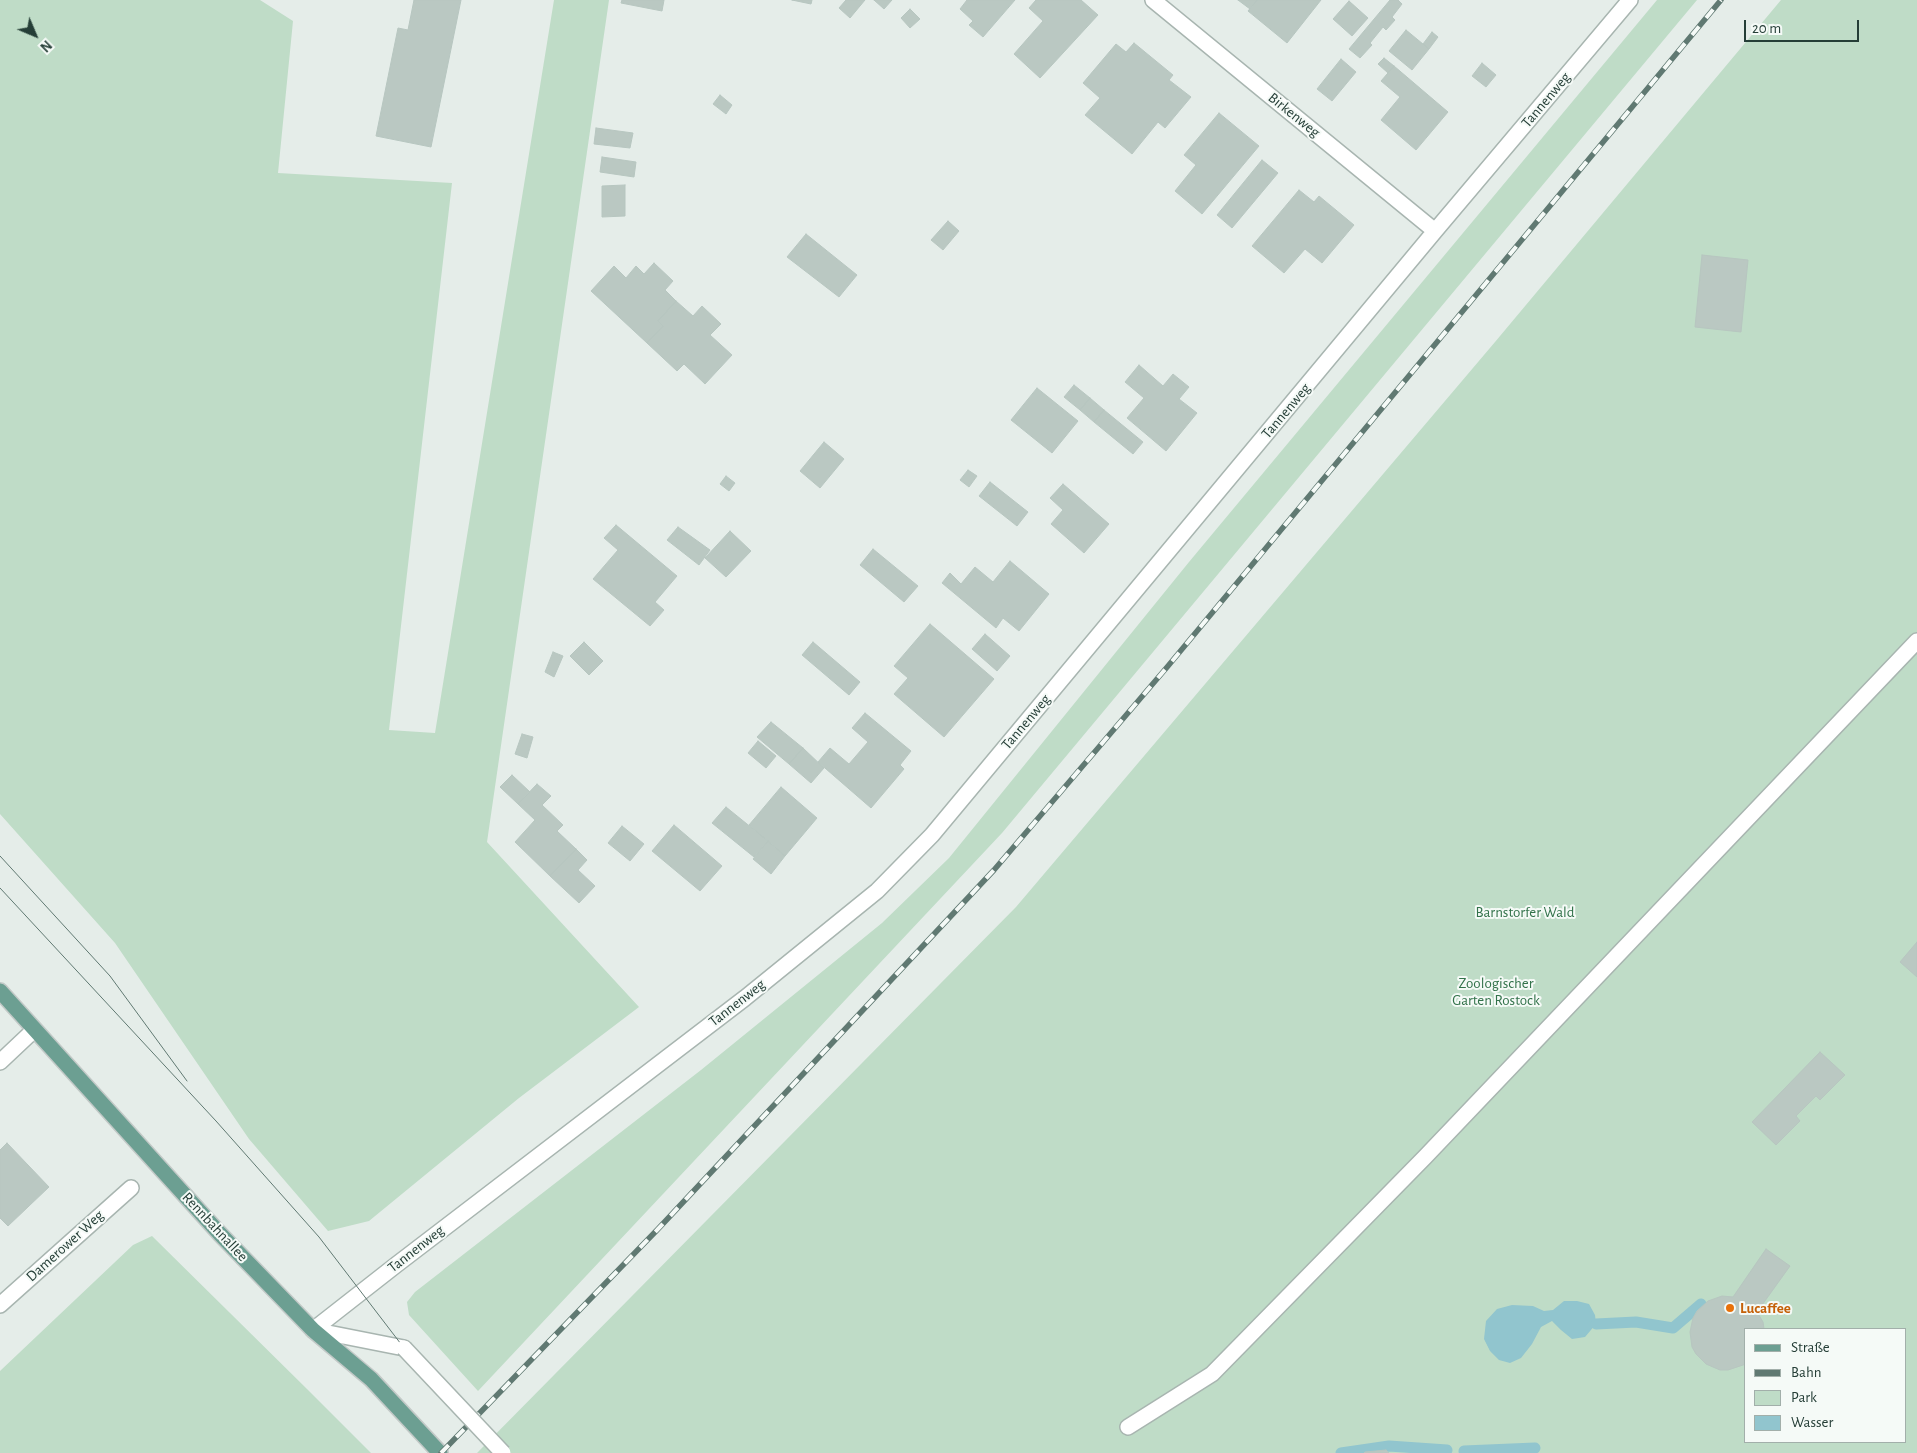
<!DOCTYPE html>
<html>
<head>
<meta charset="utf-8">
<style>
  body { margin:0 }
  #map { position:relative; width:1917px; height:1453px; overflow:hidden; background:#e5ede9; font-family:"Alegreya Sans",sans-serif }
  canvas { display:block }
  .legend { position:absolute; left:1744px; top:1328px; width:162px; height:115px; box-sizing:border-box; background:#f5faf7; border:1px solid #a2afaa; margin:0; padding:6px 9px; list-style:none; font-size:15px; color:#253e37 }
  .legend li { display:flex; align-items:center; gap:10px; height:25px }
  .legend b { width:25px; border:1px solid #a2afaa }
  .north { position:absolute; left:10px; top:10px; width:50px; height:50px; -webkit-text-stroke:4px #f5faf7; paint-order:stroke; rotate:135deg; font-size:14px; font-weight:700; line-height:20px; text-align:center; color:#253e37 }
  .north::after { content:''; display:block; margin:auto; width:18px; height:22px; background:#253e37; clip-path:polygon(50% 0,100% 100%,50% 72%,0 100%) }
  .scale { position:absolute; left:1744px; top:20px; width:115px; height:22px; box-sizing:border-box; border:2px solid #253e37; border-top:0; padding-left:6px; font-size:15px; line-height:18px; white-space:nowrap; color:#253e37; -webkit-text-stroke:4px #f5faf7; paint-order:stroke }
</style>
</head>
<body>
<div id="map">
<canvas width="1917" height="1453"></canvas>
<ul class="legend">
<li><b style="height:6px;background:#6c9f92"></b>Straße</li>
<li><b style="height:6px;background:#607972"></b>Bahn</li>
<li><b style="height:14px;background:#bfdcc7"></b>Park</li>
<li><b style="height:14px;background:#91c5ce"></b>Wasser</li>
</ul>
<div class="north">N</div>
<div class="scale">20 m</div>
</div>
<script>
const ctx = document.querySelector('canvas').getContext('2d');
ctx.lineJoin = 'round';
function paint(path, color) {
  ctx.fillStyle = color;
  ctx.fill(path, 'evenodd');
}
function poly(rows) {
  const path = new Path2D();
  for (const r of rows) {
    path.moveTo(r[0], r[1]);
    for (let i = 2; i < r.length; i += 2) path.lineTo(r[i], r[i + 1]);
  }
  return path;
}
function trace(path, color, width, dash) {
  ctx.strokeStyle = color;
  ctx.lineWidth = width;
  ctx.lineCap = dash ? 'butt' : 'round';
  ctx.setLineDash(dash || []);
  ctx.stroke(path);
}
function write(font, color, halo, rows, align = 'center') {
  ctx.font = font + ' "Alegreya Sans",sans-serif';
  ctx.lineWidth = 4;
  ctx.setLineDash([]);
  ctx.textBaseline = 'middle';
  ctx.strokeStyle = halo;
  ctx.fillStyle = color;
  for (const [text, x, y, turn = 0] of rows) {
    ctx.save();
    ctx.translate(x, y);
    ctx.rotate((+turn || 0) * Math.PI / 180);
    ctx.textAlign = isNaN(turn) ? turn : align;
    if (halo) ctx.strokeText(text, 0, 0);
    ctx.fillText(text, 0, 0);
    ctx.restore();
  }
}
paint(poly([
  [0,0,260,0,293,21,278,173,452,183,389,730,435,733,554,0,609,0,487,842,639,1007,519,1098,369,1221,328,1231,249,1139,115,943,0,814],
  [1657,0,1697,0,1002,833,478,1391,409,1315,407,1302,415,1292,701,1070,882,923,949,858,1189,562],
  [1781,0,1917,0,1917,1453,477,1453,1016,907,1495,342],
  [1746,1329,1906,1329,1906,1442,1746,1442],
  [152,1236,307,1389,371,1453,0,1453,0,1371,133,1245]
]), '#bfdcc7');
paint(poly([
  [1564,1301,1577,1301,1589,1304,1595,1315,1596,1324,1585,1337,1572,1339,1561,1330,1552,1321,1541,1327,1532,1344,1521,1358,1510,1363,1499,1360,1490,1351,1484,1339,1486,1321,1497,1309,1512,1305,1533,1306,1544,1311,1553,1310]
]), '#91c5ce');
trace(poly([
  [1596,1324,1636,1322,1673,1328,1701,1304],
  [1464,1451,1535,1448],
  [1341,1453,1389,1446,1447,1450]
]), '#91c5ce', 11);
const building = poly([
  [414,0,461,0,431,147,376,136,398,28,408,30,414,0],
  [622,0,664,0,662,11,621,3,622,0],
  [792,0,812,0,811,4,792,0],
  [846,0,865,0,850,18,839,8,846,0],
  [874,0,892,0,884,9,874,0],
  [967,0,1015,0,983,37,969,25,973,21,960,9,967,0],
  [1036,0,1081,0,1098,15,1040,78,1014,54,1043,21,1029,8,1036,0],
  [1238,0,1257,0,1250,9,1238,0],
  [1257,0,1321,0,1287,43,1248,11,1257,0],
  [1390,0,1398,0,1402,4,1392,17,1395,20,1386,30,1383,27,1370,43,1372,45,1360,58,1349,49,1390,0],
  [1349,1,1368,18,1352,36,1333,19,1349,1],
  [910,9,920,19,910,28,901,18,910,9],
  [1406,30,1429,49,1412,70,1389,51,1406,30],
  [1432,32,1438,37,1429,49,1423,44,1432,32],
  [1134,43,1173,75,1169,80,1191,97,1165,128,1158,122,1132,154,1085,115,1100,98,1083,83,1116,44,1126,52,1134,43],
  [1384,58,1394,66,1388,73,1378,64,1384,58],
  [1341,59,1356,72,1332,101,1317,89,1341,59],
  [1482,63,1496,75,1486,87,1472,76,1482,63],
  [1394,66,1448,112,1416,150,1381,120,1400,97,1381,81,1394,66],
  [720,95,732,105,726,114,713,104,720,95],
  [1219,113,1259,146,1202,214,1175,191,1196,165,1184,155,1219,113],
  [596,128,633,133,630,148,594,144,596,128],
  [602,157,636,162,634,177,600,172,602,157],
  [1262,160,1278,173,1232,228,1217,215,1262,160],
  [625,185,625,216,602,217,602,186,625,185],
  [1299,190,1314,202,1319,196,1354,225,1322,263,1305,249,1284,273,1252,246,1299,190],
  [948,221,959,231,943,250,931,240,948,221],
  [806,234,857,275,839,297,787,257,806,234],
  [1702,255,1748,260,1741,332,1695,327,1702,255],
  [654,263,673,281,665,290,676,301,658,321,663,326,647,343,591,291,614,266,626,278,636,266,644,274,654,263],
  [676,301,693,316,702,306,721,324,710,335,732,355,705,384,684,364,677,371,647,343,663,326,658,321,676,301],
  [1139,365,1163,386,1173,374,1189,387,1179,399,1197,413,1166,451,1127,418,1144,398,1125,382,1139,365],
  [1074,385,1090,398,1080,410,1064,397,1074,385],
  [1037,388,1078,421,1052,453,1011,420,1037,388],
  [1090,398,1104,410,1094,422,1080,410,1090,398],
  [1104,410,1143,442,1133,454,1094,422,1104,410],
  [824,442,844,459,820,488,800,471,824,442],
  [968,470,977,476,969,487,960,480,968,470],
  [726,476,735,483,729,491,720,484,726,476],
  [990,482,1028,512,1017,526,979,496,990,482],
  [1063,484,1109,524,1084,553,1051,524,1063,510,1050,498,1063,484],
  [616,525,677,576,655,602,664,610,650,626,593,579,618,550,604,538,616,525],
  [678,527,710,550,699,565,667,540,678,527],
  [730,531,751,551,726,577,705,558,730,531],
  [873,549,918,586,904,602,860,565,873,549],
  [1010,561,1049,594,1019,631,1003,618,996,628,942,583,950,573,961,584,975,567,993,582,1010,561],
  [930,624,994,679,944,737,894,694,908,678,894,666,930,624],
  [985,634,1010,656,997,671,972,649,985,634],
  [584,642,603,661,589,675,570,656,584,642],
  [813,642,860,682,849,695,802,655,813,642],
  [553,652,563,656,554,677,545,672,553,652],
  [865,713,911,751,900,765,904,769,871,808,818,762,830,748,849,764,868,742,852,728,865,713],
  [771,722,803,748,789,764,757,737,771,722],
  [522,734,533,737,527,758,515,754,522,734],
  [758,741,776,756,766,768,748,753,758,741],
  [803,748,824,768,811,783,789,764,803,748],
  [512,775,530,792,518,804,500,787,512,775],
  [537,784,551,796,542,805,563,825,557,831,576,849,550,876,515,842,535,820,518,804,537,784],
  [781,787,817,818,785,856,749,825,781,787],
  [726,807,768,841,754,857,712,823,726,807],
  [674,825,722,866,700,891,652,851,674,825],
  [622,826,644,844,630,861,608,843,622,826],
  [768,841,785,856,771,874,753,859,768,841],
  [576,849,587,860,578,870,595,886,579,903,550,876,576,849],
  [1917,942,1917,977,1900,962,1917,942],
  [1820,1052,1845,1075,1820,1100,1816,1096,1796,1116,1800,1121,1776,1145,1752,1122,1820,1052],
  [7,1143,49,1187,8,1226,0,1218,0,1150,7,1143],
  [1766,1249,1790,1266,1757,1312,1763,1322,1764,1329,1746,1329,1746,1364,1728,1370,1720,1370,1706,1364,1696,1354,1692,1347,1690,1332,1693,1318,1697,1311,1708,1301,1722,1296,1733,1297,1766,1249],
  [1386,1450,1389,1453,1364,1453,1365,1452,1386,1450]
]);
paint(building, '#bac8c2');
trace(building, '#b7c6c0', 1);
const minor = poly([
  [1153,0,1435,231],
  [0,1062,34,1030],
  [0,1305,131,1188],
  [313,1330,396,1265,745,998,877,891,932,835,1435,231,1630,0],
  [313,1330,404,1348],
  [1128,1427,1212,1374,1425,1157,1917,641]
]);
const major = poly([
  [0,991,220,1234,313,1330,371,1379,440,1453]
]);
trace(minor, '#a8b5b0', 18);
trace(major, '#c2c9c7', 18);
trace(minor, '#fff', 15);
trace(major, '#6c9f92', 15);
trace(poly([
  [0,856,110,976,187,1081],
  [0,888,216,1121,319,1237,404,1348]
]), '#607972', 1);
const rail = poly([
  [441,1453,658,1229,994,870,1168,666,1721,0]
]);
trace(rail, '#607972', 5.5);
trace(rail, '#f5faf7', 4, [11]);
const minorBridge = poly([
  [404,1348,503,1453]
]);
trace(minorBridge, '#a8b5b0', 18, []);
trace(minorBridge, '#fff', 15);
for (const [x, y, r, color] of [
  [1730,1308,5,"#e8710a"]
]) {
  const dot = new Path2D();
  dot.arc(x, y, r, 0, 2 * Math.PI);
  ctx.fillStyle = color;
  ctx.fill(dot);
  trace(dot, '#f5faf7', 2);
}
write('15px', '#253e37', '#f5faf7', [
  ["Tannenweg",1546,100,-50],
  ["Birkenweg",1294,115,39],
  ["Tannenweg",1286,411,-50],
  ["Tannenweg",1026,722,-50],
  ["Tannenweg",737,1003,-38],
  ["Rennbahnallee",215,1227,47],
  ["Damerower Weg",65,1246,-42],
  ["Tannenweg",416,1249,-38]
]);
write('15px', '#32724a', '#f5faf7', [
  ["Barnstorfer Wald",1525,912],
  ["Zoologischer",1496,983],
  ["Garten Rostock",1496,1000]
]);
write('bold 15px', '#c56008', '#f5faf7', [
  ["Lucaffee",1740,1308]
], 'left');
</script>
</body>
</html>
